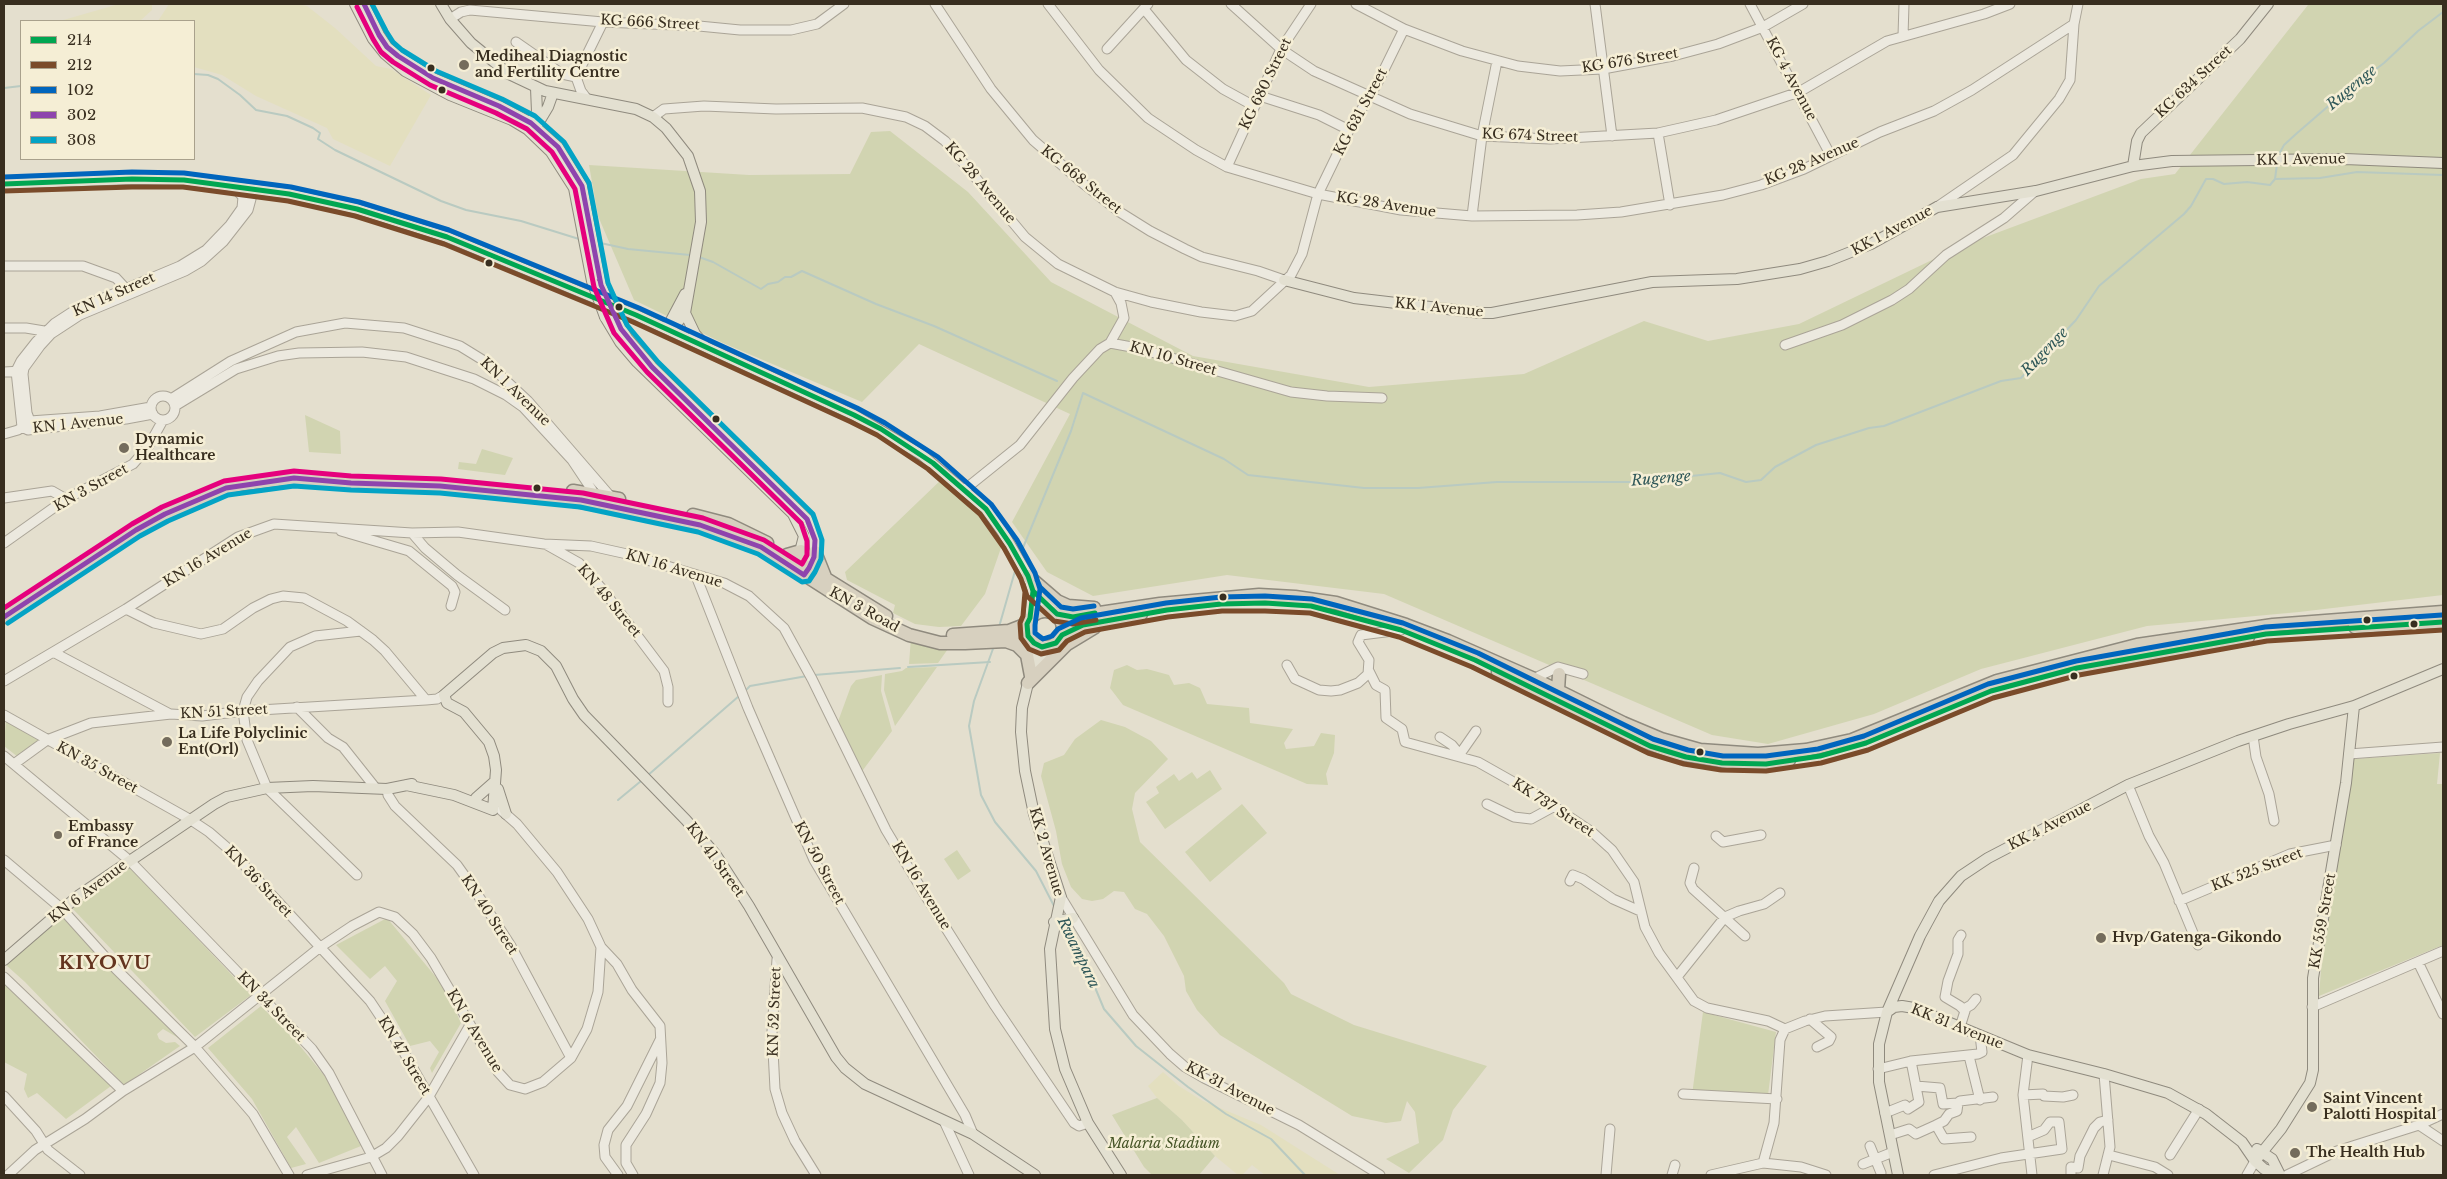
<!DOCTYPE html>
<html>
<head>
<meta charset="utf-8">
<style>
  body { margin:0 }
  #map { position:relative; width:2447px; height:1179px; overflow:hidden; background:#e4dfce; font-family:"Libre Baskerville",serif }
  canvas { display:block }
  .frame { position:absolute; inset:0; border:5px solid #382e1f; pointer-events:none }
  .legend { position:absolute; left:20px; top:20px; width:175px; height:140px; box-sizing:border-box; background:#f5eed5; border:1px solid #a9a18c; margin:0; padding:6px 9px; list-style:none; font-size:15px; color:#382e1f }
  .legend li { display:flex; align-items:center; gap:10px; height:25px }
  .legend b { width:25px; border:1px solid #a9a18c }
</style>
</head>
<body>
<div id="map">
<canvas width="2447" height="1179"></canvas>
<div class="frame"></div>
<ul class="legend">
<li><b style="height:6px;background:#00a651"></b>214</li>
<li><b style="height:6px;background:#7a4b2a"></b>212</li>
<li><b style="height:6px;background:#0065bd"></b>102</li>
<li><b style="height:6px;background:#8e44ad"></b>302</li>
<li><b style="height:6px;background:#03a3c5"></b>308</li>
</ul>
</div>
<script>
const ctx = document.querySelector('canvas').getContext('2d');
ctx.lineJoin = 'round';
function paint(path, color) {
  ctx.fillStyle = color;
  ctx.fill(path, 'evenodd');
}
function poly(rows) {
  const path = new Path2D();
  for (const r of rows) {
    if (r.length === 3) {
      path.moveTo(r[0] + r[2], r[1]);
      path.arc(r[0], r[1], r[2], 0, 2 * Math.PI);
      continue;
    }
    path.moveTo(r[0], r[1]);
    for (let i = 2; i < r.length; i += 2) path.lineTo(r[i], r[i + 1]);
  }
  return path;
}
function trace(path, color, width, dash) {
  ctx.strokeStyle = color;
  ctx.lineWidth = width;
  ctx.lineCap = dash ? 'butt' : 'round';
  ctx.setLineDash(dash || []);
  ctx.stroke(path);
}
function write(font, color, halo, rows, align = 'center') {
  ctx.font = font + ' "Libre Baskerville",serif';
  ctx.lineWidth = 5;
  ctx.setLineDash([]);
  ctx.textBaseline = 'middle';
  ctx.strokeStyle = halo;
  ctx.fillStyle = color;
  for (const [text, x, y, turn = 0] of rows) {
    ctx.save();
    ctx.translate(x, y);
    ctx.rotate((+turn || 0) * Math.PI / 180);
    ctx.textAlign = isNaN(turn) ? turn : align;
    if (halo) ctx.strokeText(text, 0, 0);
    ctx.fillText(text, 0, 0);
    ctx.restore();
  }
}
paint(poly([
  [119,4,152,4,152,10,140,21,60,21],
  [169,4,296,4,307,6,335,28,376,66,391,69,431,95,390,166,333,139,327,128,256,96,222,75,194,67,194,21,158,21],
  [1163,1072,1179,1086,1203,1101,1261,1125,1340,1175,1265,1175,1252,1165,1242,1175,1238,1175,1215,1156,1182,1120,1157,1098,1148,1086]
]), '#e3dfbf');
paint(poly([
  [2312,4,2443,4,2443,595,2299,612,2147,626,1981,669,1874,714,1768,744,1712,735,1384,594,1227,575,1093,596,1047,572,1012,522,1070,414,919,344,862,402,723,343,634,300,598,216,589,165,749,175,850,174,871,132,890,131,968,192,1051,282,1193,356,1369,387,1524,374,1644,321,1708,341,1799,324,1959,247,2141,179,2175,174,2308,5],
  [305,415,340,431,341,454,309,452],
  [482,449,513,458,505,475,458,469,459,462,476,464],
  [945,476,995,528,1002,545,985,594,961,626,939,627,915,624,893,613,895,605,847,580,845,572],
  [911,638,932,648,950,646,938,663,909,664],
  [1127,665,1137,670,1147,669,1169,675,1174,685,1189,683,1200,688,1207,704,1249,708,1250,723,1293,729,1284,743,1286,749,1314,746,1321,733,1335,735,1334,753,1326,774,1328,785,1307,784,1123,705,1110,688,1114,670],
  [937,667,895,726,884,690,885,674,902,671,906,668],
  [882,675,881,691,892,731,860,774,836,727,851,686,856,680],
  [6,719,41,739,18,757,4,746],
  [1101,720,1125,727,1151,741,1168,759,1135,793,1132,809,1140,842,1284,983,1291,994,1354,1025,1487,1066,1453,1110,1443,1140,1409,1173,1386,1159,1419,1143,1415,1112,1407,1101,1401,1121,1386,1123,1352,1116,1220,1035,1197,1010,1186,991,1184,976,1164,936,1147,914,1135,909,1124,892,1114,891,1103,899,1092,901,1082,899,1071,887,1062,864,1056,831,1041,776,1044,763,1064,755,1075,739],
  [2440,753,2437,784,2443,784,2443,945,2319,996,2323,944,2354,759],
  [1210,770,1222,789,1165,829,1146,802,1159,793,1156,787,1174,774,1179,781,1192,772,1197,779],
  [1242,804,1267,833,1210,882,1185,852],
  [957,850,971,871,958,880,944,859],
  [130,868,251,995,195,1037,72,908],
  [62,917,101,958,97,965,104,971,111,967,182,1040,163,1029,157,1034,159,1039,166,1043,175,1042,180,1046,124,1085,25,982,6,965],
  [387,918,445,988,461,1023,432,1073,430,1068,439,1052,430,1041,410,1046,385,1001,397,981,385,966,370,979,336,945],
  [4,983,111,1086,66,1119,37,1093,28,1098,24,1089,27,1074,4,1062],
  [261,1006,295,1040,328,1080,361,1146,319,1163,296,1127,287,1137,306,1164,291,1168,252,1099,208,1048],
  [1703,1012,1776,1032,1767,1103,1692,1095],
  [1157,1098,1182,1120,1215,1156,1199,1175,1152,1175,1144,1167,1112,1115]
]), '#d1d4b1');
trace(poly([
  [194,74,208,75,218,79,240,95,256,110,287,116,313,128,320,133,318,139,335,150,441,201,466,210,521,221,579,239],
  [4,88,21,86],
  [2278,156,2284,145,2296,134,2340,96,2384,63,2418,31,2443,12],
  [2275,179,2320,178,2357,172,2443,175],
  [596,242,628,249,690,255],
  [699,257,713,262,761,289,768,284,778,282,785,277,791,277,802,271,876,304,934,326,1057,381],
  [1020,555,1071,431,1083,393,1224,459,1248,475,1364,488,1418,488,1497,482,1633,482,1720,473,1746,482,1761,480,1775,467,1816,445,1869,428,1884,426,2001,381,2021,378,2076,320,2099,286,2184,214,2191,206,2206,179,2213,179,2224,184,2247,182,2270,185,2275,179,2277,164],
  [999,627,1017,564],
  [994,646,974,701,969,726,981,795,995,822,1036,871,1054,906],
  [908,667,990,662],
  [814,675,900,668],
  [745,691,750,686,807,676],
  [647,776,739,696],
  [618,800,641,781],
  [1064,923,1084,961,1104,1009,1136,1046,1188,1087,1226,1114,1271,1139,1305,1175]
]), '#b9cac1', 2);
const minor = poly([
  [935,4,991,89,1033,140,1085,185,1118,211,1150,231,1185,249,1202,257,1258,271,1284,280],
  [1048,4,1099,70,1148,118,1196,150,1227,167,1318,194,1349,130,1377,84,1404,29],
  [1231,4,1281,49,1314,71,1410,114,1482,136,1550,139,1658,133,1716,120,1799,92,1887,41,1984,14,2010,4],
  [1356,4,1404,29,1462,51,1518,66,1560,71,1603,69,1673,56,1718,44,1763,27,1803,4],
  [1595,4,1612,136],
  [1750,4,1831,156],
  [1144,9,1186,60,1223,89,1254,106],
  [450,19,461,12,470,10,603,22,699,26,740,30,791,30,817,24,844,4],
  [1903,36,1904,4],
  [516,42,562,74,576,77],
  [1107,49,1148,4],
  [1260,96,1319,115,1349,130],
  [587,99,581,91,576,77,603,22],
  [653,117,664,109,704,106,776,109,862,108,906,117,925,126,945,141,1025,237,1058,264,1115,292,1151,302,1201,312,1235,316,1252,311,1291,275,1302,254,1318,194,1401,210,1472,216,1577,215,1621,212,1723,195,1761,185,1804,169,1880,132,1934,111,1972,90,2074,24],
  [1658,133,1670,205],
  [1227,167,1281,49,1311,4],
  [1937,207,2013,155,2059,99,2070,80,2074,24,2078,4],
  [1472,216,1482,136,1497,61],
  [4,266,83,266,116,278,129,292],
  [4,328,26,328,50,332],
  [1110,343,1124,318,1121,303,1115,292],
  [1785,345,1842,325,1892,300,1909,289,1946,255,2004,218,2035,191],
  [4,372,21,371],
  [163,408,12],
  [171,399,231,361,296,332,345,323,404,328,460,346,486,362,528,401,611,497],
  [175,406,236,369,278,356,299,353,362,352,406,357,474,379,506,395,523,407,572,460,594,493],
  [30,421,27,413,23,374,24,368,40,346,51,334,80,315,185,271,202,261,223,242,248,210,251,199,242,189],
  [30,421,100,416,151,407],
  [22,427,16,371,21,361,36,342,55,323,75,310,180,266,206,250,230,225,242,208,243,197,232,185],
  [22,427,28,430,126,419,153,414],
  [4,434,18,430,26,424],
  [964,490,1020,445,1073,378,1100,349,1110,343,1137,348,1291,392,1327,396,1382,398],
  [4,498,52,491,66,499],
  [341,531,409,551,452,586,455,592,451,606],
  [412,533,425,548,457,575,505,610],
  [4,543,66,499,133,464,148,447,163,420],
  [547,545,579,563,603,590,664,671,668,687,668,702],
  [696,576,748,708,814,860,965,1115,973,1134],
  [126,609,154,623,201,634,223,629,253,608,271,599,283,596,304,598,347,621,373,640,385,651,426,700],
  [53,652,170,714],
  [1287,665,1295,679,1319,690,1331,691,1340,690,1358,683,1368,674,1369,660,1358,642,1361,635,1401,630],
  [1369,671,1376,685,1385,690,1386,718,1402,729,1405,742,1478,762,1540,797,1592,832,1612,850,1634,882,1645,927,1659,953,1694,1001,1707,1008,1768,1021,1785,1029],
  [1531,680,1558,667,1583,674],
  [4,681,126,609,238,537,274,524,412,533,458,532,544,544,591,546,627,554,724,583,749,596,784,628,812,679,886,830,925,895,995,1006,1074,1123,1079,1126,1088,1123],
  [297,707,328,738,343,747,374,786],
  [4,715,191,820,209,832,232,852,370,1001,402,1049,474,1175],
  [2253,736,2256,757,2269,794,2274,821],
  [1440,737,1452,745,1461,756],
  [1460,754,1476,731],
  [2349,754,2443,747],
  [4,756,130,861,312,1049,329,1073,382,1175],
  [14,764,47,740,91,723,171,714,202,716,243,711,426,700,437,699,444,695],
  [2128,785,2149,836,2164,863,2198,945],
  [387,789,388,795,395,806,457,865,472,886,511,946,571,1058],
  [1487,804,1514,817,1531,819,1553,807],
  [1716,836,1723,842,1761,835],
  [4,860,62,909,116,969,195,1047,253,1114,289,1175],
  [1694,868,1690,883,1693,889,1745,936],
  [357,875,267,788,247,740,243,711,247,697,258,681,290,647,315,636,361,631],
  [1570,881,1573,875,1583,879,1613,899,1640,911],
  [1061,897,1133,1015,1170,1054,1185,1067,1204,1078,1299,1125,1380,1175],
  [2179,901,2290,854,2336,845],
  [601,947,617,964,632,990,660,1026,662,1063,660,1083,646,1114,626,1145,626,1163,633,1175],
  [777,959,772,1031,775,1089,782,1113,795,1141,816,1175],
  [2418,962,2443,1014],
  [4,977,123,1091],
  [1677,977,1725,917,1739,911,1764,904,1780,893],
  [2312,1007,2443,951],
  [1964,1009,1971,1005,1976,999],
  [1810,1019,1831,1037,1829,1041,1817,1047],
  [1960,1027,1965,1011,1960,1006,1945,997,1948,981,1958,954,1958,940,1961,935],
  [2028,1055,2023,1095,2032,1175],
  [1969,1056,1980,1100],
  [1878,1069,1911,1061,1978,1054,1982,1052,1980,1035],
  [1916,1086,1940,1088,1943,1104,1958,1103],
  [1683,1094,1777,1099],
  [2023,1095,2043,1094,2044,1096,2063,1097,2073,1095],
  [4,1096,36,1131,48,1150,80,1175],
  [1885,1113,1905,1105,1908,1109,1919,1102,1911,1061],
  [944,1121,969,1175],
  [1936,1125,1944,1121,1949,1114,1957,1111,1958,1103,1960,1101,1993,1097],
  [2419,1125,2443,1141],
  [1890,1135,1909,1129,1916,1134,1936,1125,1944,1139,1971,1137],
  [1870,1146,1881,1173],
  [2109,1155,2155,1167,2168,1175],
  [2170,1155,2199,1109],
  [1763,1163,1774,1123,1780,1040,1785,1029,1805,1021,1825,1016,1887,1012],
  [1863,1164,1893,1152],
  [8,1175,35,1150,85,1119,123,1091,195,1047,319,948,352,926,379,912,395,917,413,934,431,958,498,1072,510,1085,525,1089,543,1082,571,1058,587,1029,598,992,601,947,588,919,557,872,517,824,501,810],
  [307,1175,371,1157,386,1148,398,1136,428,1098,470,1025],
  [618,1175,605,1157,604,1145,608,1130,627,1106,660,1040],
  [1606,1175,1610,1129],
  [1672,1175,1675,1165],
  [1711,1175,1763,1163,1801,1167,1826,1175],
  [1934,1175,2001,1158,2062,1149,2059,1122,2050,1122,2044,1130,2030,1136],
  [2071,1175,2071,1167,2078,1168,2080,1156,2094,1128,2100,1122,2108,1120],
  [2103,1175,2110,1147,2104,1074],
  [2247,1175,2255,1161],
  [2287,1175,2337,1151,2419,1125,2443,1114]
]);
const major = poly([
  [355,4,373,39,385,54,405,71,450,95,512,120,527,129,551,152,574,188,592,281],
  [364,4,379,35,387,47,398,56,433,78,499,106,531,123,558,147,582,186,601,285],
  [441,4,450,19,471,43,509,74,545,91,636,109,653,117,666,128,688,156,700,191,701,222,685,313,677,323,667,329],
  [528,127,537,112,536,88],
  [533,132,548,107,553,93],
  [2133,166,2137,141,2141,133,2240,39,2268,4],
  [4,184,132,179,184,180,289,194,357,209,447,237,636,315,854,415,922,455,986,509,1002,531,1028,576,1033,591,1030,618],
  [1284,280,1354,298,1481,313,1492,313,1652,282,1737,279,1800,269,1828,261,1871,244,1937,207,2036,191,2133,166,2172,161,2345,159,2443,163],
  [685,313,695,334,703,343],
  [605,317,620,342,637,362,793,514,804,536,799,556],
  [614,317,627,338,652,367,807,519,814,532,815,552,805,574],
  [667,328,685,294],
  [1033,591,1054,612],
  [1036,645,1036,665],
  [1051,646,1036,665,1028,683,1022,708,1021,732,1025,771,1034,814,1061,897,1050,949,1055,1029,1065,1069,1088,1123,1121,1175],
  [406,785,454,795,493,810,496,770,494,756,489,742,464,712,447,703,444,695,493,653,503,648,526,645,541,651,556,666,573,699,584,715,686,820,716,855,749,906,836,1057,845,1068,865,1084,973,1134,1035,1175],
  [498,789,506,814],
  [476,798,493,783],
  [1054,922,1073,918],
  [4,960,78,896,214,804,227,797,267,788,313,786,387,789,412,784],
  [1887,1012,1894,1007,1902,1006,1914,1008,2028,1055,2104,1074,2168,1093,2206,1114,2242,1142,2255,1161,2264,1169,2280,1175],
  [2257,1149,2272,1159,2280,1175],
  [2255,1161,2281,1129,2310,1083,2313,1070,2313,978,2346,783,2354,706],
  [1898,1175,1879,1082,1879,1044,1887,1012,1920,936,1939,901,1961,876,1988,858,2128,785,2238,741,2289,724,2354,706,2443,669]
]);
const highway = poly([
  [573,491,619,499],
  [693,515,728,524,767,543],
  [815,552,825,577],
  [787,555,801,551],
  [799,562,886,616],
  [1028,576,1057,601,1068,606,1094,608],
  [1045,629,18],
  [1057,614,1073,617,1160,604,1259,595,1295,597,1336,603,1406,625,1448,641,1532,678,1623,723,1661,739,1700,750,1758,754,1806,750,1852,740,1997,681,2137,645,2273,625,2443,612],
  [4,617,136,530,165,514,226,488,244,484,294,478,351,483,440,486,534,494,642,512,700,525,761,547,872,618,909,635,940,643,965,643,1006,641,1028,636],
  [2355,627,2443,622],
  [953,635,1009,631,1027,624],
  [1062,635,1083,625,1141,614],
  [1006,641,1017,645,1027,655,1031,676],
  [2081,667,2248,637],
  [1498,672,1624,734,1674,753,1740,764,1766,764,1789,760],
  [1028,683,1067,644,1095,627],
  [1558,690,1559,674]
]);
trace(minor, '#aaa497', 11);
trace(major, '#8f8a7e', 12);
trace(highway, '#8f8a7e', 15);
trace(minor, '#ece9df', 9);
trace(major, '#e3e0d1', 10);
trace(highway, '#d7d0bf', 12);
const majorBridge = poly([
  [592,281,605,317],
  [601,285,614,317]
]);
trace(majorBridge, '#8f8a7e', 12, []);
trace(majorBridge, '#e3e0d1', 10);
trace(poly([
  [4,184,132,179,184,180,289,194,357,209,447,237,636,315,854,415,881,429,933,463,986,509,1010,544,1028,576,1033,591,1030,618,1027,624,1028,636,1034,643,1042,647,1056,643,1062,635,1083,625,1167,610,1221,604,1265,603,1311,606,1401,630,1475,660,1650,746,1686,757,1722,763,1766,764,1820,756,1866,743,1991,691,2077,668,2266,634,2443,622],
  [1030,582,1033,591,1057,614,1073,617,1095,613]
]), '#00a651', 5);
trace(poly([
  [4,191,132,187,183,187,288,201,355,216,444,244,633,322,851,422,877,435,928,469,980,514,1004,548,1021,579,1025,592,1023,616,1020,623,1021,638,1029,649,1041,654,1059,650,1067,641,1085,632,1168,617,1222,611,1265,611,1310,613,1399,637,1472,667,1648,753,1684,764,1721,770,1766,771,1821,763,1868,750,1993,698,2079,675,2267,641,2443,630],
  [1023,584,1027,596,1054,621,1073,624,1096,620]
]), '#7a4b2a', 5);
trace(poly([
  [4,177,132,172,184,173,291,187,359,202,449,230,639,308,857,408,885,423,938,457,991,504,1017,540,1035,573,1040,589,1035,625,1035,633,1043,639,1052,636,1058,629,1081,618,1166,603,1221,597,1265,596,1312,599,1403,623,1478,653,1653,739,1688,750,1723,756,1766,756,1818,749,1864,736,1988,684,2076,661,2265,627,2442,615],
  [1037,580,1040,587,1061,607,1073,609,1094,606]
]), '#0065bd', 5);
trace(poly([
  [4,617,136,530,165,514,226,488,294,478,351,483,440,486,581,500,700,525,761,547,804,575,809,568,814,557,815,540,807,519,652,367,621,329,601,285,582,186,558,147,531,123,499,106,433,78,398,56,387,47,379,35,364,4]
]), '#8e44ad', 5);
trace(poly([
  [8,623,140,536,168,521,228,495,294,486,351,490,440,493,580,507,698,532,758,554,802,582,809,581,815,572,821,559,822,540,813,514,658,362,627,325,608,283,589,183,564,142,535,116,502,99,436,71,402,50,393,42,386,31,372,4]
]), '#03a3c5', 5);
trace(poly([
  [4,608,132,524,162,507,224,481,294,471,351,476,441,479,583,493,703,518,764,540,802,564,807,555,807,541,801,523,647,372,614,333,594,287,575,189,552,152,527,129,496,113,430,85,393,62,381,52,373,39,357,7]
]), '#e5007d', 5);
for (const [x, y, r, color] of [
  [464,65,6,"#746c5c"],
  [431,68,4.5,"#382e1f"],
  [442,90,4.5,"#382e1f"],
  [489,263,4.5,"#382e1f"],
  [619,307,4.5,"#382e1f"],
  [716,419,4.5,"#382e1f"],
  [124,448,6,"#746c5c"],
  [537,488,4.5,"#382e1f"],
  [1223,597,4.5,"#382e1f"],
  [2367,620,4.5,"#382e1f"],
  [2414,624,4.5,"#382e1f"],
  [2074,676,4.5,"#382e1f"],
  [167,742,6,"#746c5c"],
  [1700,752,4.5,"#382e1f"],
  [58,835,5,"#746c5c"],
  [2101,938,6,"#746c5c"],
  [2312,1107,6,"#746c5c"],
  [2295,1153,6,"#746c5c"]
]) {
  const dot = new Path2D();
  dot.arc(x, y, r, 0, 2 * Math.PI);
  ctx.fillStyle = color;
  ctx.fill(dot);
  trace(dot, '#f5eed5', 2);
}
write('14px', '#382e1f', '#f5eed5', [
  ["KG 666 Street",650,23,3],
  ["KG 676 Street",1630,61,-9],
  ["KG 4 Avenue",1791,79,62],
  ["KG 634 Street",2194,82,-43],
  ["KG 680 Street",1266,84,-64],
  ["KG 631 Street",1361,112,-62],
  ["KG 674 Street",1530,136,2],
  ["KK 1 Avenue",2301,160,-1],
  ["KG 28 Avenue",1812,162,-23],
  ["KG 668 Street",1081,180,39],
  ["KG 28 Avenue",980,183,50],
  ["KG 28 Avenue",1386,205,9],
  ["KK 1 Avenue",1892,231,-28],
  ["KN 14 Street",114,295,-24],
  ["KK 1 Avenue",1439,308,6],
  ["KN 10 Street",1173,359,16],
  ["KN 1 Avenue",515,392,44],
  ["KN 1 Avenue",78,424,-6],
  ["KN 3 Street",91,488,-29],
  ["KN 16 Avenue",208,558,-31],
  ["KN 16 Avenue",674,569,17],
  ["KN 48 Street",609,601,50],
  ["KN 3 Road",864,610,29],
  ["KN 51 Street",224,712,-3],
  ["KN 35 Street",97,768,29],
  ["KK 737 Street",1553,808,33],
  ["KK 4 Avenue",2050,826,-27],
  ["KK 2 Avenue",1046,852,74],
  ["KN 41 Street",715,860,54],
  ["KN 50 Street",819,863,62],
  ["KK 525 Street",2257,870,-21],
  ["KN 36 Street",258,882,47],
  ["KN 16 Avenue",921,886,59],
  ["KN 6 Avenue",88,892,-37],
  ["KN 40 Street",489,915,57],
  ["KK 559 Street",2323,921,-80],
  ["KN 34 Street",271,1007,46],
  ["KN 52 Street",775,1012,-88],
  ["KK 31 Avenue",1957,1027,22],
  ["KN 6 Avenue",474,1031,59],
  ["KN 47 Street",404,1056,59],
  ["KK 31 Avenue",1230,1089,28]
]);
write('bold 14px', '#382e1f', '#f5eed5', [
  ["Mediheal Diagnostic",475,57],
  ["and Fertility Centre",475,73],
  ["Dynamic",135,440],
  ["Healthcare",135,456],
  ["La Life Polyclinic",178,734],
  ["Ent(Orl)",178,750],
  ["Embassy",68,827],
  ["of France",68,843],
  ["Hvp/Gatenga-Gikondo",2112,938],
  ["Saint Vincent",2323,1099],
  ["Palotti Hospital",2323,1115],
  ["The Health Hub",2306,1153]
], 'left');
write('italic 14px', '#455426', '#f5eed5', [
  ["Malaria Stadium",1164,1144]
]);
write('italic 15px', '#2f5758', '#f5eed5', [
  ["Rugenge",2352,88,-40],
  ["Rugenge",2045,352,-46],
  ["Rugenge",1661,479,-5],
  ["Rwampara",1078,953,64]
]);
ctx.letterSpacing = '1px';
write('bold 19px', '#64341f', '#f5eed5', [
  ["KIYOVU",105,964]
]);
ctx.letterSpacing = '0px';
</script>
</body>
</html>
